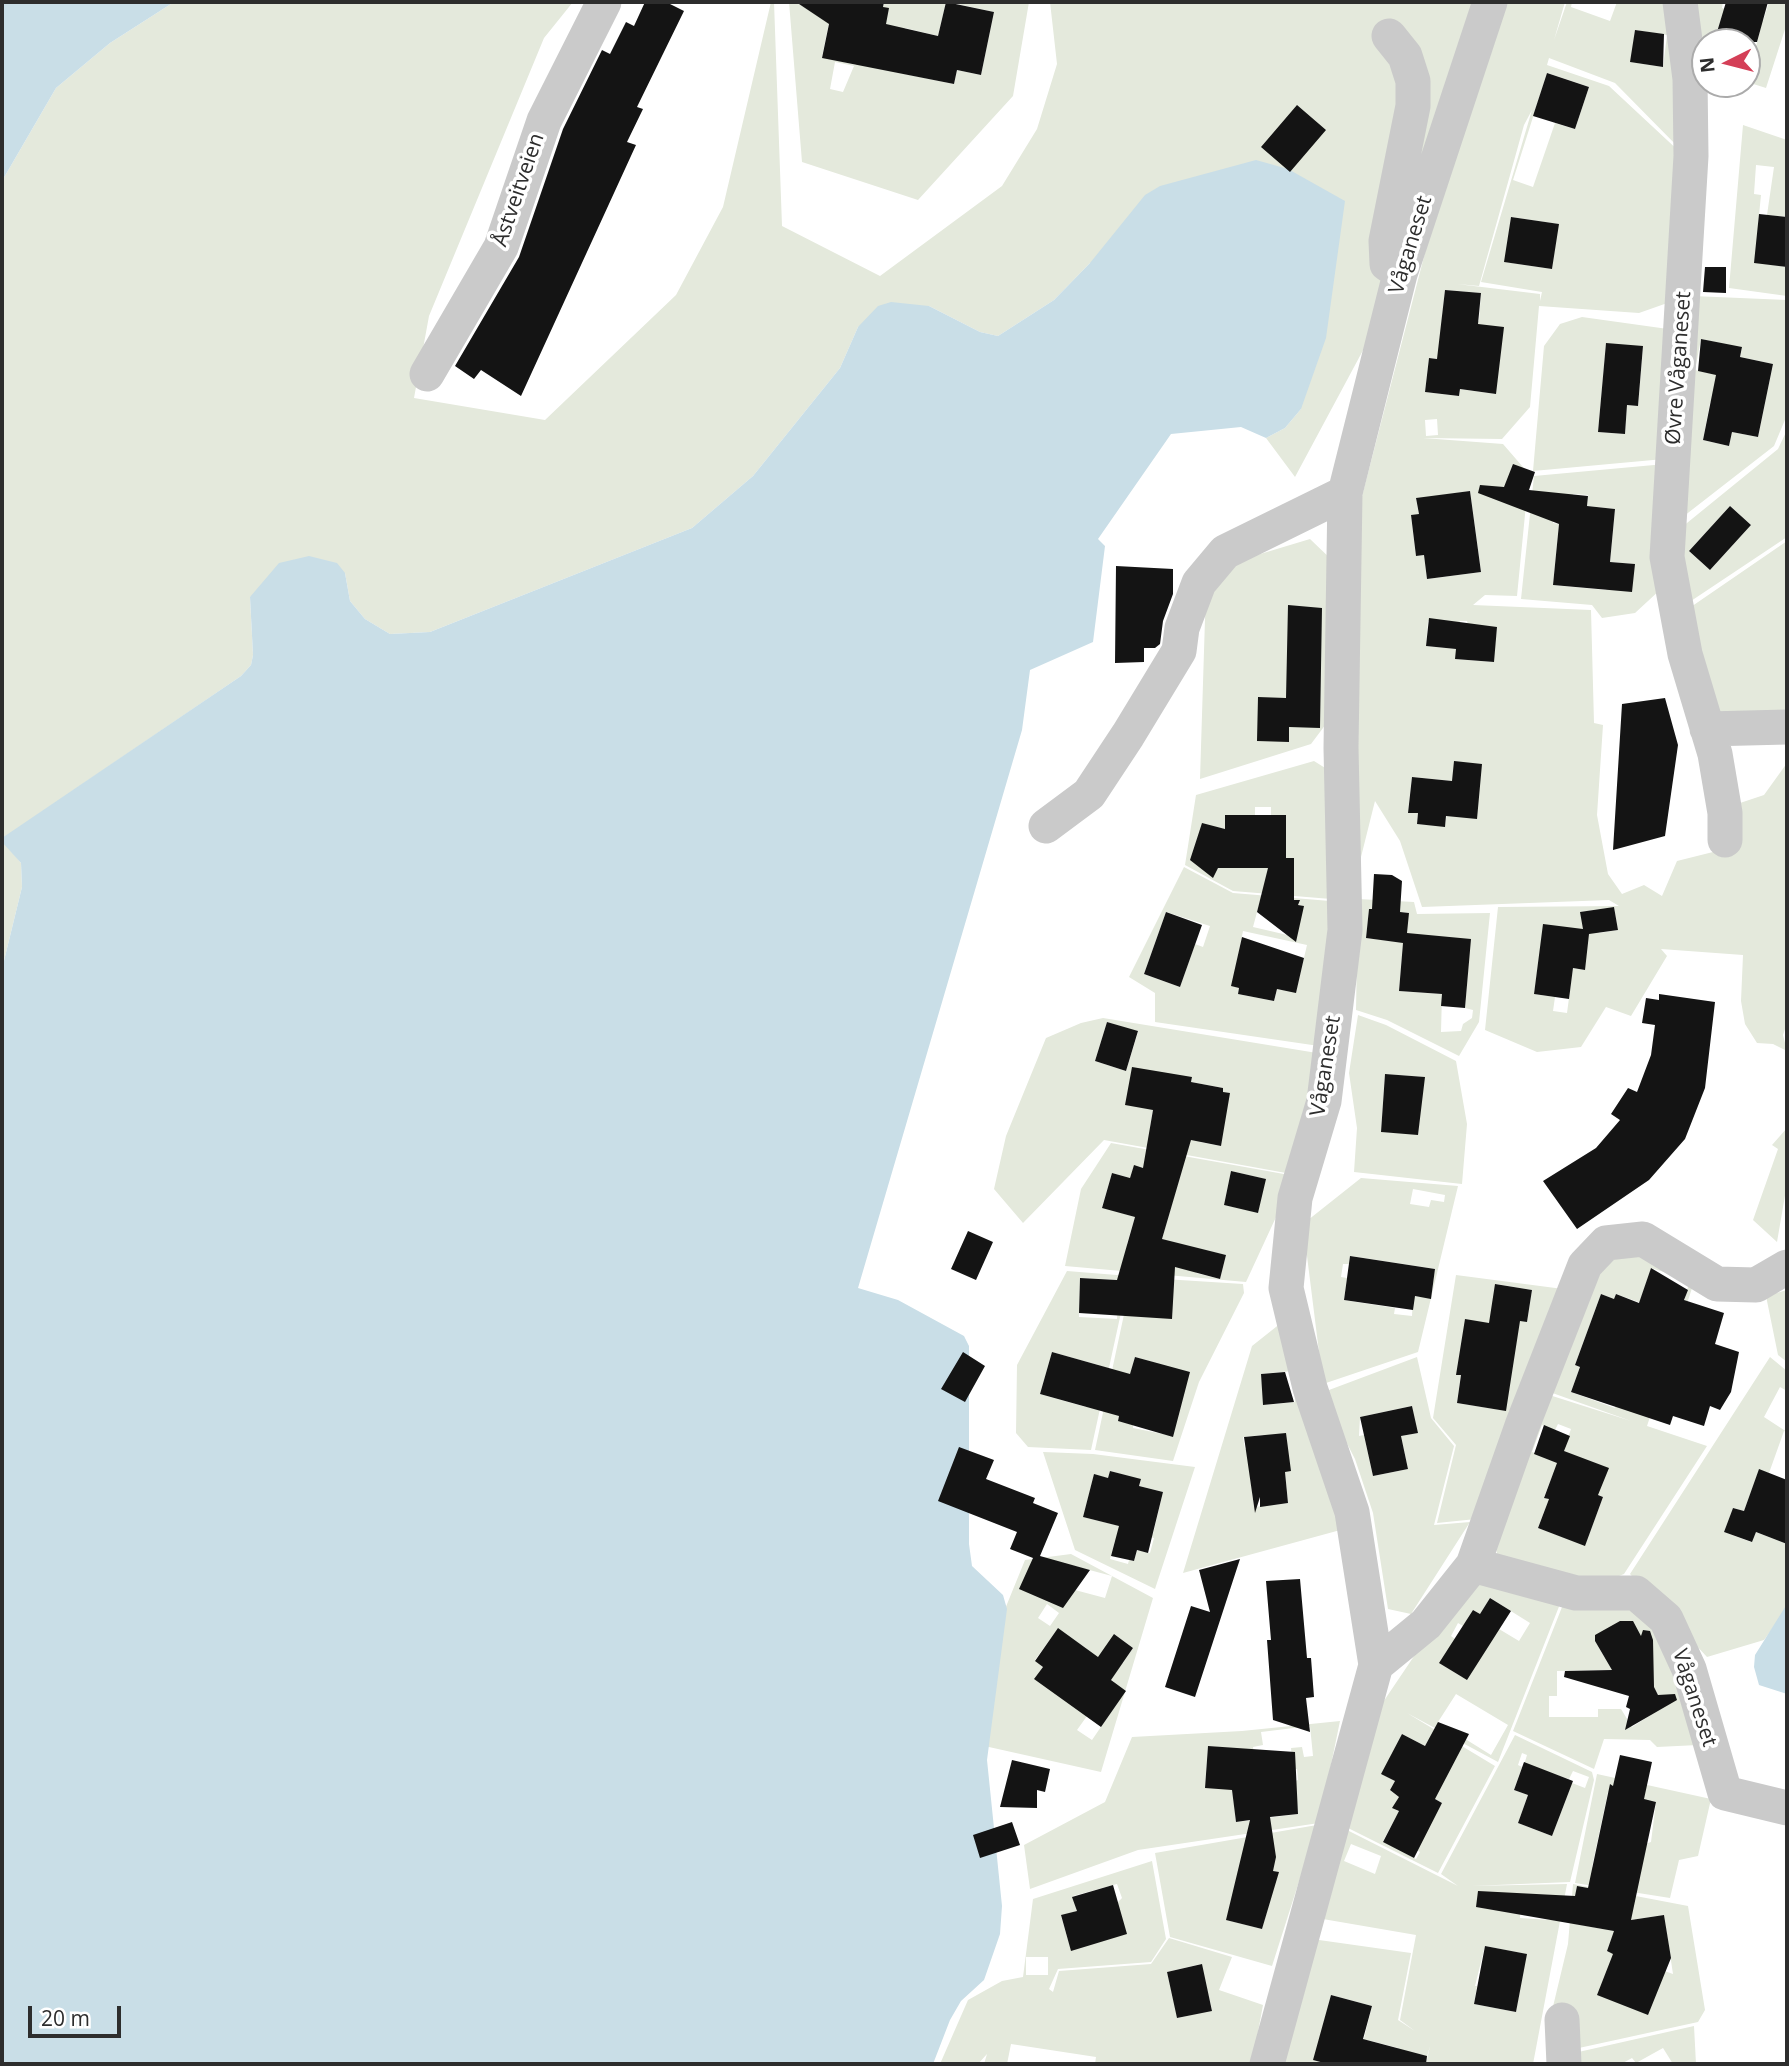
<!DOCTYPE html>
<html>
<head>
<meta charset="utf-8">
<style>
  body { margin:0 }
  #map { position:relative; width:1789px; height:2066px; overflow:hidden; background:#fff; font-family:"Open Sans",sans-serif }
  canvas { display:block }
  .frame { position:absolute; inset:0; border:4px solid #2d2d2d; pointer-events:none }
  .north { position:absolute; left:1691px; top:28px; width:70px; height:70px; box-sizing:border-box; background:#fff; border:2px solid #ababab; border-radius:50%; rotate:264deg; font-size:19px; font-weight:700; line-height:28px; text-align:center; color:#2d2d2d }
  .north::after { content:''; display:block; margin:auto; width:24px; height:32px; background:#d43f57; clip-path:polygon(50% 0,100% 100%,50% 72%,0 100%) }
  .scale { position:absolute; left:28px; top:2006px; width:93px; height:32px; box-sizing:border-box; border:4px solid #2d2d2d; border-top:0; padding-left:9px; font-size:21px; line-height:24px; white-space:nowrap; color:#2d2d2d; -webkit-text-stroke:5px #fff; paint-order:stroke }
</style>
</head>
<body>
<div id="map">
<canvas width="1789" height="2066"></canvas>
<div class="frame"></div>
<div class="north">N</div>
<div class="scale">20 m</div>
</div>
<script>
const ctx = document.querySelector('canvas').getContext('2d');
ctx.lineJoin = 'round';
function paint(path, color) {
  ctx.fillStyle = color;
  ctx.fill(path, 'evenodd');
}
function poly(rows) {
  const path = new Path2D();
  for (const r of rows) {
    path.moveTo(r[0], r[1]);
    for (let i = 2; i < r.length; i += 2) path.lineTo(r[i], r[i + 1]);
  }
  return path;
}
function trace(path, color, width, dash) {
  ctx.strokeStyle = color;
  ctx.lineWidth = width;
  ctx.lineCap = dash ? 'butt' : 'round';
  ctx.setLineDash(dash || []);
  ctx.stroke(path);
}
function write(font, color, halo, rows, align = 'center') {
  ctx.font = font + ' "Open Sans",sans-serif';
  ctx.lineWidth = 7;
  ctx.setLineDash([]);
  ctx.textBaseline = 'middle';
  ctx.strokeStyle = halo;
  ctx.fillStyle = color;
  for (const [text, x, y, turn = 0] of rows) {
    ctx.save();
    ctx.translate(x, y);
    ctx.rotate((+turn || 0) * Math.PI / 180);
    ctx.textAlign = isNaN(turn) ? turn : align;
    if (halo) ctx.strokeText(text, 0, 0);
    ctx.fillText(text, 0, 0);
    ctx.restore();
  }
}
paint(poly([
  [174,2,573,2,544,38,429,316,414,398,545,420,676,295,723,207,771,2,774,2,782,226,880,276,1002,186,1037,129,1057,64,1050,2,1565,2,1554,40,1567,2,1572,2,1571,7,1610,21,1617,2,1673,2,1681,150,1615,83,1549,58,1547,65,1609,86,1682,154,1673,301,1639,313,1539,306,1530,407,1502,439,1423,438,1503,444,1529,474,1517,596,1485,595,1473,605,1591,610,1594,723,1603,725,1597,815,1608,874,1622,894,1644,885,1662,896,1677,861,1741,845,1734,805,1764,795,1787,763,1787,1023,1783,1035,1787,1051,1773,1044,1757,1043,1745,1024,1741,1001,1743,955,1661,949,1667,956,1631,1016,1606,1007,1581,1047,1537,1052,1485,1030,1498,907,1619,906,1609,900,1422,907,1400,841,1375,801,1357,873,1360,504,1434,218,1295,477,1266,438,1285,428,1301,409,1090,263,1054,300,998,336,980,332,929,306,858,327,840,368,753,476,692,528,430,632,390,634,365,619,350,601,345,573,250,597,253,655,251,665,241,676,2,839,2,181,56,88,110,43],
  [1635,30,1667,35,1663,67,1631,62],
  [1547,73,1589,87,1575,129,1555,123,1533,187,1513,180],
  [1532,110,1481,282,1542,292,1540,301,1540,294,1457,284,1479,286,1524,125],
  [1511,217,1558,224,1552,269,1505,262],
  [1445,290,1481,293,1479,321,1442,317],
  [1429,358,1451,360,1496,394,1460,389,1459,396,1425,392],
  [1437,419,1438,435,1426,436,1425,420],
  [1470,491,1481,572,1427,579,1424,555,1416,556,1411,516,1419,514,1416,499],
  [1428,621,1459,624,1460,621,1467,621,1468,625,1497,628,1493,662,1456,659,1456,649,1426,646],
  [1412,777,1452,781,1445,826,1417,824,1418,813,1408,812],
  [1614,907,1618,930,1599,933,1581,912],
  [1542,936,1585,970,1573,968,1567,1013,1553,1011,1555,997,1534,994],
  [789,2,796,2,821,18,832,2,847,2,844,15,883,7,884,2,946,2,938,36,905,28,895,72,954,84,957,70,981,75,994,12,948,2,1029,2,1013,96,918,200,802,162],
  [829,23,864,31,856,65,822,57],
  [835,62,854,66,843,92,830,89],
  [1692,2,1723,2,1722,8,1763,21,1769,2,1787,2,1787,23,1766,88,1747,82,1747,61,1752,62,1761,27,1722,16,1714,42,1705,42,1705,69],
  [1743,125,1787,140,1787,217,1767,215,1774,167,1756,165,1754,194,1761,195,1758,225,1770,227,1766,264,1787,267,1787,296,1729,288],
  [1693,296,1787,300,1787,415,1774,446,1675,523],
  [1701,339,1742,348,1740,357,1773,364,1758,437,1732,432,1729,446,1703,440,1710,403,1727,377,1695,370],
  [1582,317,1675,330,1664,459,1533,471,1544,346,1560,324],
  [1606,344,1643,347,1638,406,1627,405,1625,434,1598,432],
  [1787,430,1787,537,1685,605,1671,536,1778,449],
  [1730,506,1751,525,1710,570,1689,551],
  [1665,464,1661,589,1635,613,1602,618,1592,605,1521,599,1534,476],
  [1573,494,1588,495,1587,506,1615,509,1610,562,1634,564,1606,590,1553,585,1559,524,1553,523,1556,496,1572,498],
  [1310,539,1334,562,1332,716,1311,744,1200,779,1206,587,1237,561],
  [1787,541,1787,720,1726,722,1707,702,1685,611],
  [1314,761,1330,771,1331,899,1233,891,1185,865,1196,795],
  [1255,807,1271,807,1271,815,1286,815,1286,858,1294,859,1294,868,1227,868,1225,854,1213,877,1202,824,1225,829,1225,815,1255,815],
  [2,839,21,863,22,887,2,969],
  [1184,867,1233,893,1330,901,1319,1046,1155,1022,1155,993,1129,977],
  [1260,901,1299,901,1298,905,1303,906,1296,937,1253,927],
  [1166,912,1210,926,1203,947,1195,944,1180,987,1144,974],
  [1243,931,1307,945,1296,992,1277,989,1274,1001,1238,994,1239,988,1232,986],
  [1358,899,1414,902,1417,914,1490,913,1479,1022,1459,1056,1387,1020,1356,1010],
  [1369,909,1409,913,1400,942,1366,938],
  [1404,933,1469,959,1465,1008,1473,1010,1472,1018,1463,1024,1461,1031,1441,1032,1442,994,1399,991],
  [1358,1015,1386,1025,1456,1061,1467,1124,1462,1184,1354,1172,1357,1128,1349,1073],
  [1385,1074,1424,1077,1418,1134,1381,1132],
  [1103,1018,1317,1053,1297,1175,1104,1140,1023,1223,994,1189,1006,1136,1046,1038,1081,1023],
  [1107,1022,1138,1032,1126,1071,1095,1061],
  [1192,1077,1191,1082,1223,1088,1221,1146,1200,1142,1201,1136,1150,1127,1153,1110],
  [1787,1128,1787,1184,1777,1242,1753,1220,1778,1149,1772,1145],
  [1111,1143,1295,1176,1246,1282,1065,1266,1081,1189],
  [1134,1166,1179,1179,1158,1253,1127,1244,1135,1217,1102,1207,1112,1173,1130,1178],
  [1231,1171,1265,1179,1258,1212,1224,1205],
  [1203,1250,1226,1255,1220,1279,1196,1273],
  [1361,1178,1458,1186,1418,1352,1323,1384,1303,1224],
  [1413,1189,1445,1195,1444,1202,1431,1200,1429,1207,1410,1204],
  [1350,1256,1435,1269,1431,1298,1413,1296,1412,1316,1394,1314,1395,1308,1344,1300,1347,1278,1341,1277,1343,1264,1349,1264],
  [1619,1245,1695,1279,1647,1426,1707,1446,1624,1574,1599,1584,1499,1560,1492,1536,1543,1393,1631,1421,1544,1390,1590,1275],
  [1651,1268,1690,1280,1680,1315,1640,1302],
  [1601,1294,1614,1299,1616,1294,1644,1304,1650,1313,1615,1408,1571,1392,1580,1367,1575,1365],
  [1558,1424,1571,1429,1559,1463,1532,1452,1542,1425,1555,1430],
  [1553,1474,1603,1497,1585,1545,1538,1528,1549,1499,1544,1497],
  [1067,1271,1129,1276,1091,1450,1028,1447,1016,1433,1017,1365],
  [1080,1278,1119,1280,1117,1319,1079,1317],
  [1052,1352,1098,1365,1086,1407,1040,1394],
  [1456,1275,1563,1289,1476,1519,1437,1523,1456,1445,1433,1418],
  [1496,1284,1532,1290,1527,1322],
  [1517,1338,1501,1410,1457,1403,1461,1375,1457,1375],
  [1132,1277,1243,1284,1244,1293,1199,1382,1173,1461,1095,1450],
  [1135,1357,1169,1367,1173,1436,1133,1428,1133,1425,1118,1420],
  [1787,1290,1787,1362,1778,1355,1766,1296],
  [1286,1319,1344,1529,1183,1573,1252,1346],
  [1293,1371,1295,1402,1264,1405,1261,1374],
  [1263,1435,1264,1442,1259,1447,1245,1449,1243,1437],
  [1247,1451,1285,1472,1288,1503,1254,1507],
  [1417,1357,1431,1418,1454,1446,1434,1525,1470,1522,1411,1614,1388,1609,1373,1513,1355,1459,1321,1393],
  [1412,1406,1417,1433,1401,1436,1408,1469,1373,1476,1364,1435,1359,1436,1360,1417],
  [1770,1357,1787,1371,1787,1391,1780,1387,1764,1417,1787,1432,1784,1431,1769,1473,1759,1470,1744,1511,1733,1508,1724,1532,1751,1542,1756,1532,1787,1544,1787,1609,1764,1640,1707,1657,1630,1574],
  [1043,1452,1093,1454,1195,1467,1155,1589,1075,1550],
  [1110,1471,1141,1480,1139,1486,1163,1492,1153,1534,1083,1517,1094,1475,1108,1478],
  [1127,1531,1154,1538,1150,1553,1137,1550,1134,1561,1129,1560,1128,1564,1110,1559,1115,1541],
  [1071,1554,1153,1598,1101,1772,980,1745,992,1641,1025,1560],
  [1067,1564,1112,1576,1105,1598,1060,1586],
  [1047,1604,1059,1613,1050,1626,1038,1618],
  [1057,1630,1086,1648,1080,1657,1114,1682,1111,1688,1122,1696,1092,1740,1077,1730,1087,1716,1035,1679,1043,1667,1035,1660],
  [1114,1634,1133,1648,1123,1663,1122,1663],
  [1490,1577,1560,1604,1498,1762,1407,1713,1495,1766,1438,1873,1346,1827,1371,1720,1464,1582],
  [1490,1598,1530,1623,1519,1641,1499,1629,1462,1677,1441,1664,1455,1639,1451,1636,1458,1623,1463,1626,1473,1610,1480,1614],
  [1456,1694,1508,1725,1491,1755,1438,1722],
  [1402,1734,1425,1746,1428,1741,1435,1799,1442,1803,1415,1849,1420,1852,1416,1859,1383,1841,1396,1817,1403,1814,1393,1808,1399,1797,1390,1790,1395,1781,1382,1774],
  [1564,1602,1632,1607,1654,1618,1698,1745,1657,1747,1650,1740,1604,1739,1594,1769,1513,1731],
  [1595,1641,1653,1663,1651,1683,1665,1706,1632,1727,1621,1709,1598,1709,1598,1717,1549,1717,1549,1696,1557,1696,1557,1671,1612,1670,1609,1660,1605,1658],
  [1340,1721,1319,1823,1138,1850,1030,1889,1024,1845,1105,1802,1132,1737,1242,1731],
  [1310,1726,1313,1756,1304,1757,1302,1747,1291,1748,1293,1769,1297,1769,1298,1780,1295,1781,1298,1814,1236,1822,1231,1778,1256,1772,1253,1747,1263,1745,1261,1732],
  [1208,1746,1229,1748,1205,1788],
  [1515,1735,1592,1772,1594,1780,1570,1882,1471,1886,1567,1884,1533,2064,1426,2064,1430,2046,1425,2064,1394,2064,1398,2048,1367,2040,1363,2042,1372,2006,1331,1995,1314,2060,1328,2064,1280,2064,1312,1939,1411,1953,1398,2020,1415,2031,1400,2020,1416,1935,1317,1918,1345,1829,1458,1886,1441,1874],
  [1522,1753,1527,1755,1524,1765,1569,1779,1573,1771,1589,1777,1585,1788,1572,1783,1552,1836,1518,1823,1528,1795,1514,1790,1522,1767,1518,1765],
  [1351,1844,1381,1856,1375,1874,1344,1861],
  [1521,1894,1553,1895,1551,1920,1520,1918],
  [1485,1946,1526,1954,1516,2012,1474,2004,1477,1986,1475,1986],
  [1597,1774,1711,1799,1698,1856,1679,1860,1670,1898,1575,1883],
  [1608,1792,1656,1802,1651,1842,1645,1844,1640,1877,1592,1867],
  [1317,1825,1272,1966,1170,1937,1155,1853],
  [1273,1871,1278,1872,1262,1929,1227,1920],
  [1152,1861,1166,1939,1151,1962,1058,1969,1049,1989,1053,1992,1059,1971,1151,1964,1169,1938,1232,1957,1219,1990,1263,2005,1252,2064,1095,2064,1096,2057,1011,2044,1007,2064,984,2064,987,2054,978,2064,940,2064,968,2000,1002,1981,1023,1977,1033,1899],
  [1117,1884,1122,1898,1071,1950,1061,1916,1077,1911,1073,1896],
  [1026,1957,1048,1957,1048,1975,1026,1975],
  [1201,1964,1212,2010,1178,2018,1167,1972],
  [1573,1884,1688,1906,1705,2010,1698,2022,1556,2053,1550,2019,1568,1944],
  [1577,1886,1604,1929,1603,1929,1571,1923],
  [1664,1915,1673,1974,1607,1951,1618,1922],
  [1694,2026,1696,2064,1673,2064,1663,2048,1636,2063,1632,2058,1621,2064,1574,2064,1574,2053]
]), '#e4e9dc');
paint(poly([
  [2,2,174,2,110,43,56,88,2,181],
  [1256,160,1288,169,1345,201,1326,338,1301,409,1285,428,1266,438,1241,427,1171,434,1098,539,1105,546,1093,642,1030,670,1022,730,858,1288,898,1300,964,1336,969,1346,969,1544,972,1566,1003,1595,1007,1609,987,1760,1002,1906,1000,1934,984,1980,961,2001,950,2020,933,2064,2,2064,2,969,22,887,21,863,2,842,2,838,241,676,251,665,253,655,250,597,279,563,309,556,337,563,345,573,350,601,365,619,390,634,430,632,692,528,753,476,840,368,858,327,878,306,891,302,929,306,980,332,998,336,1054,300,1090,263,1145,195,1160,186],
  [1787,1604,1787,1694,1759,1685,1754,1667,1755,1655]
]), '#c9dee7');
paint(poly([
  [645,2,666,2,684,11,637,107,643,109,627,142,636,145,521,396,481,370,474,379,455,366,519,257,563,129,602,50,610,54,626,22,634,26],
  [796,2,884,2,883,7,889,8,886,24,938,36,946,2,994,12,981,75,957,70,954,84,822,58,829,24],
  [1726,2,1768,2,1757,42,1714,42],
  [1635,30,1664,34,1663,67,1630,62],
  [1547,73,1589,87,1575,129,1533,116],
  [1297,105,1326,130,1290,172,1261,147],
  [1759,214,1787,217,1787,267,1754,263],
  [1511,217,1559,224,1552,269,1504,262],
  [1705,267,1726,267,1726,293,1703,292],
  [1445,290,1481,293,1478,324,1504,327,1496,394,1460,389,1459,396,1425,392,1429,358,1437,359],
  [1701,339,1742,347,1740,357,1773,364,1758,437,1732,432,1729,446,1703,440,1716,375,1698,371],
  [1606,343,1643,346,1638,406,1627,405,1625,434,1598,432],
  [1513,464,1535,472,1529,490,1588,496,1587,506,1615,509,1610,562,1635,564,1632,592,1553,585,1559,524,1478,493,1480,485,1504,487],
  [1470,491,1481,572,1427,579,1424,555,1416,556,1411,515,1419,514,1416,498],
  [1730,506,1751,525,1710,570,1689,551],
  [1116,566,1173,569,1173,594,1163,621,1160,644,1155,648,1144,648,1144,662,1115,663],
  [1288,605,1322,608,1320,728,1289,727,1289,742,1257,741,1258,697,1286,698],
  [1429,618,1497,627,1494,662,1455,659,1456,649,1426,646],
  [1665,698,1678,745,1665,836,1613,850,1622,704],
  [1454,761,1482,764,1477,819,1446,816,1445,827,1417,824,1418,813,1408,813,1412,777,1452,781],
  [1225,815,1286,815,1286,858,1294,858,1294,900,1300,900,1298,905,1304,906,1296,942,1257,912,1268,868,1218,868,1213,878,1190,860,1202,823,1225,829],
  [1374,874,1392,875,1402,881,1400,912,1409,913,1407,933,1471,939,1465,1008,1441,1006,1442,994,1399,991,1403,943,1366,938,1369,909,1372,909],
  [1614,907,1618,930,1589,934,1585,970,1573,968,1569,999,1534,994,1543,924,1583,929,1580,912],
  [1166,912,1202,925,1180,987,1144,974],
  [1242,937,1304,958,1296,993,1277,989,1274,1001,1238,994,1239,988,1231,986],
  [1659,994,1715,1002,1705,1088,1685,1139,1649,1180,1577,1229,1543,1181,1596,1148,1620,1120,1611,1114,1628,1088,1637,1092,1651,1055,1655,1025,1642,1023,1646,998,1659,1000],
  [1107,1022,1138,1031,1126,1071,1095,1061],
  [1132,1067,1192,1077,1191,1082,1223,1088,1223,1092,1230,1093,1221,1146,1191,1140,1162,1239,1226,1255,1220,1279,1175,1267,1172,1319,1079,1313,1080,1278,1117,1280,1135,1217,1102,1208,1112,1173,1130,1178,1134,1165,1143,1168,1153,1110,1125,1105],
  [1385,1074,1425,1077,1418,1135,1381,1132],
  [1231,1171,1266,1179,1258,1213,1224,1205],
  [968,1231,993,1242,976,1280,951,1269],
  [1350,1256,1435,1269,1431,1299,1415,1296,1413,1310,1344,1300],
  [1651,1268,1688,1290,1684,1300,1724,1313,1715,1344,1739,1352,1731,1392,1720,1410,1710,1406,1704,1426,1673,1416,1670,1425,1571,1392,1580,1367,1575,1365,1601,1294,1614,1299,1616,1294,1639,1303],
  [1495,1284,1532,1290,1527,1322,1520,1321,1506,1411,1457,1403,1461,1375,1456,1375,1465,1319,1489,1323],
  [963,1352,985,1366,965,1402,941,1389],
  [1052,1352,1130,1374,1135,1357,1190,1372,1173,1437,1118,1421,1119,1416,1040,1394],
  [1285,1372,1294,1402,1263,1405,1261,1374],
  [1412,1406,1418,1433,1401,1436,1408,1469,1373,1476,1360,1417],
  [1544,1425,1570,1436,1564,1451,1609,1468,1598,1495,1603,1497,1585,1546,1538,1528,1549,1499,1544,1498,1557,1463,1534,1454],
  [1286,1433,1291,1471,1285,1472,1288,1503,1260,1507,1260,1497,1255,1513,1244,1437],
  [959,1447,994,1460,986,1479,1035,1498,1033,1503,1058,1513,1040,1556,1090,1570,1063,1608,1019,1589,1033,1558,1010,1549,1017,1532,938,1501],
  [1759,1469,1787,1480,1787,1544,1756,1532,1752,1542,1724,1532,1733,1508,1744,1511],
  [1110,1471,1141,1479,1139,1486,1163,1492,1148,1553,1137,1550,1134,1561,1111,1556,1119,1526,1083,1517,1094,1474,1108,1478],
  [1240,1559,1195,1697,1165,1687,1191,1606,1210,1612,1199,1570],
  [1300,1579,1307,1658,1311,1658,1314,1697,1306,1698,1310,1732,1273,1720,1267,1640,1271,1640,1266,1581],
  [1490,1598,1511,1611,1467,1680,1439,1663,1473,1610,1480,1614],
  [1620,1621,1633,1621,1641,1636,1643,1630,1650,1631,1653,1640,1654,1687,1658,1695,1675,1694,1677,1700,1625,1730,1630,1709,1626,1707,1629,1696,1564,1677,1565,1671,1612,1670,1595,1641,1595,1635],
  [1058,1628,1098,1657,1114,1634,1133,1648,1111,1680,1126,1691,1101,1727,1034,1679,1043,1667,1035,1661],
  [1438,1722,1469,1734,1435,1799,1442,1803,1414,1858,1383,1842,1399,1811,1392,1808,1399,1797,1390,1790,1395,1781,1381,1774,1402,1734,1425,1746],
  [1208,1746,1295,1752,1298,1814,1270,1817,1276,1857,1273,1871,1279,1872,1262,1929,1226,1920,1250,1820,1236,1822,1232,1790,1205,1788],
  [1620,1755,1652,1762,1644,1799,1656,1802,1631,1920,1664,1915,1671,1958,1648,2015,1597,1995,1613,1954,1607,1951,1614,1931,1476,1907,1478,1891,1575,1896,1577,1886,1588,1888,1610,1784,1613,1786],
  [1012,1760,1050,1769,1045,1792,1037,1790,1037,1808,1000,1807],
  [1524,1762,1573,1781,1552,1836,1518,1823,1528,1795,1514,1790],
  [1012,1822,1020,1845,980,1858,973,1835],
  [1113,1885,1127,1934,1071,1951,1061,1915,1077,1911,1072,1897],
  [1485,1946,1527,1954,1516,2012,1474,2004],
  [1202,1964,1212,2011,1177,2018,1167,1972],
  [1331,1995,1372,2006,1363,2039,1427,2056,1426,2064,1328,2064,1313,2060]
]), '#141414');
trace(poly([
  [1680,2,1690,79,1691,156,1667,557,1685,654,1715,754,1725,813,1725,840],
  [1389,36,1405,56,1413,81,1413,106,1386,241,1387,264,1399,272],
  [427,374,501,247,544,121,604,2],
  [1707,729,1787,727],
  [1046,826,1089,794,1128,735,1179,651,1182,628,1199,583,1225,552,1345,493],
  [1473,1565,1576,1593,1636,1593,1666,1619,1689,1669,1725,1793,1787,1808],
  [1376,1665,1426,1624,1473,1565,1522,1426,1585,1265,1606,1243,1643,1239,1717,1284,1756,1285,1787,1267],
  [1562,2020,1564,2064],
  [1267,2064,1376,1665,1352,1512,1310,1388,1286,1288,1295,1198,1324,1101,1345,930,1341,748,1345,493,1400,274,1490,2]
]), '#cacaca', 35);
write('21px', '#2d2d2d', '#fff', [
  ["Åstveitveien",519,190,-71],
  ["Våganeset",1411,245,-73],
  ["Øvre Våganeset",1679,368,-86],
  ["Våganeset",1326,1066,-81],
  ["Våganeset",1694,1698,72]
]);
</script>
</body>
</html>
